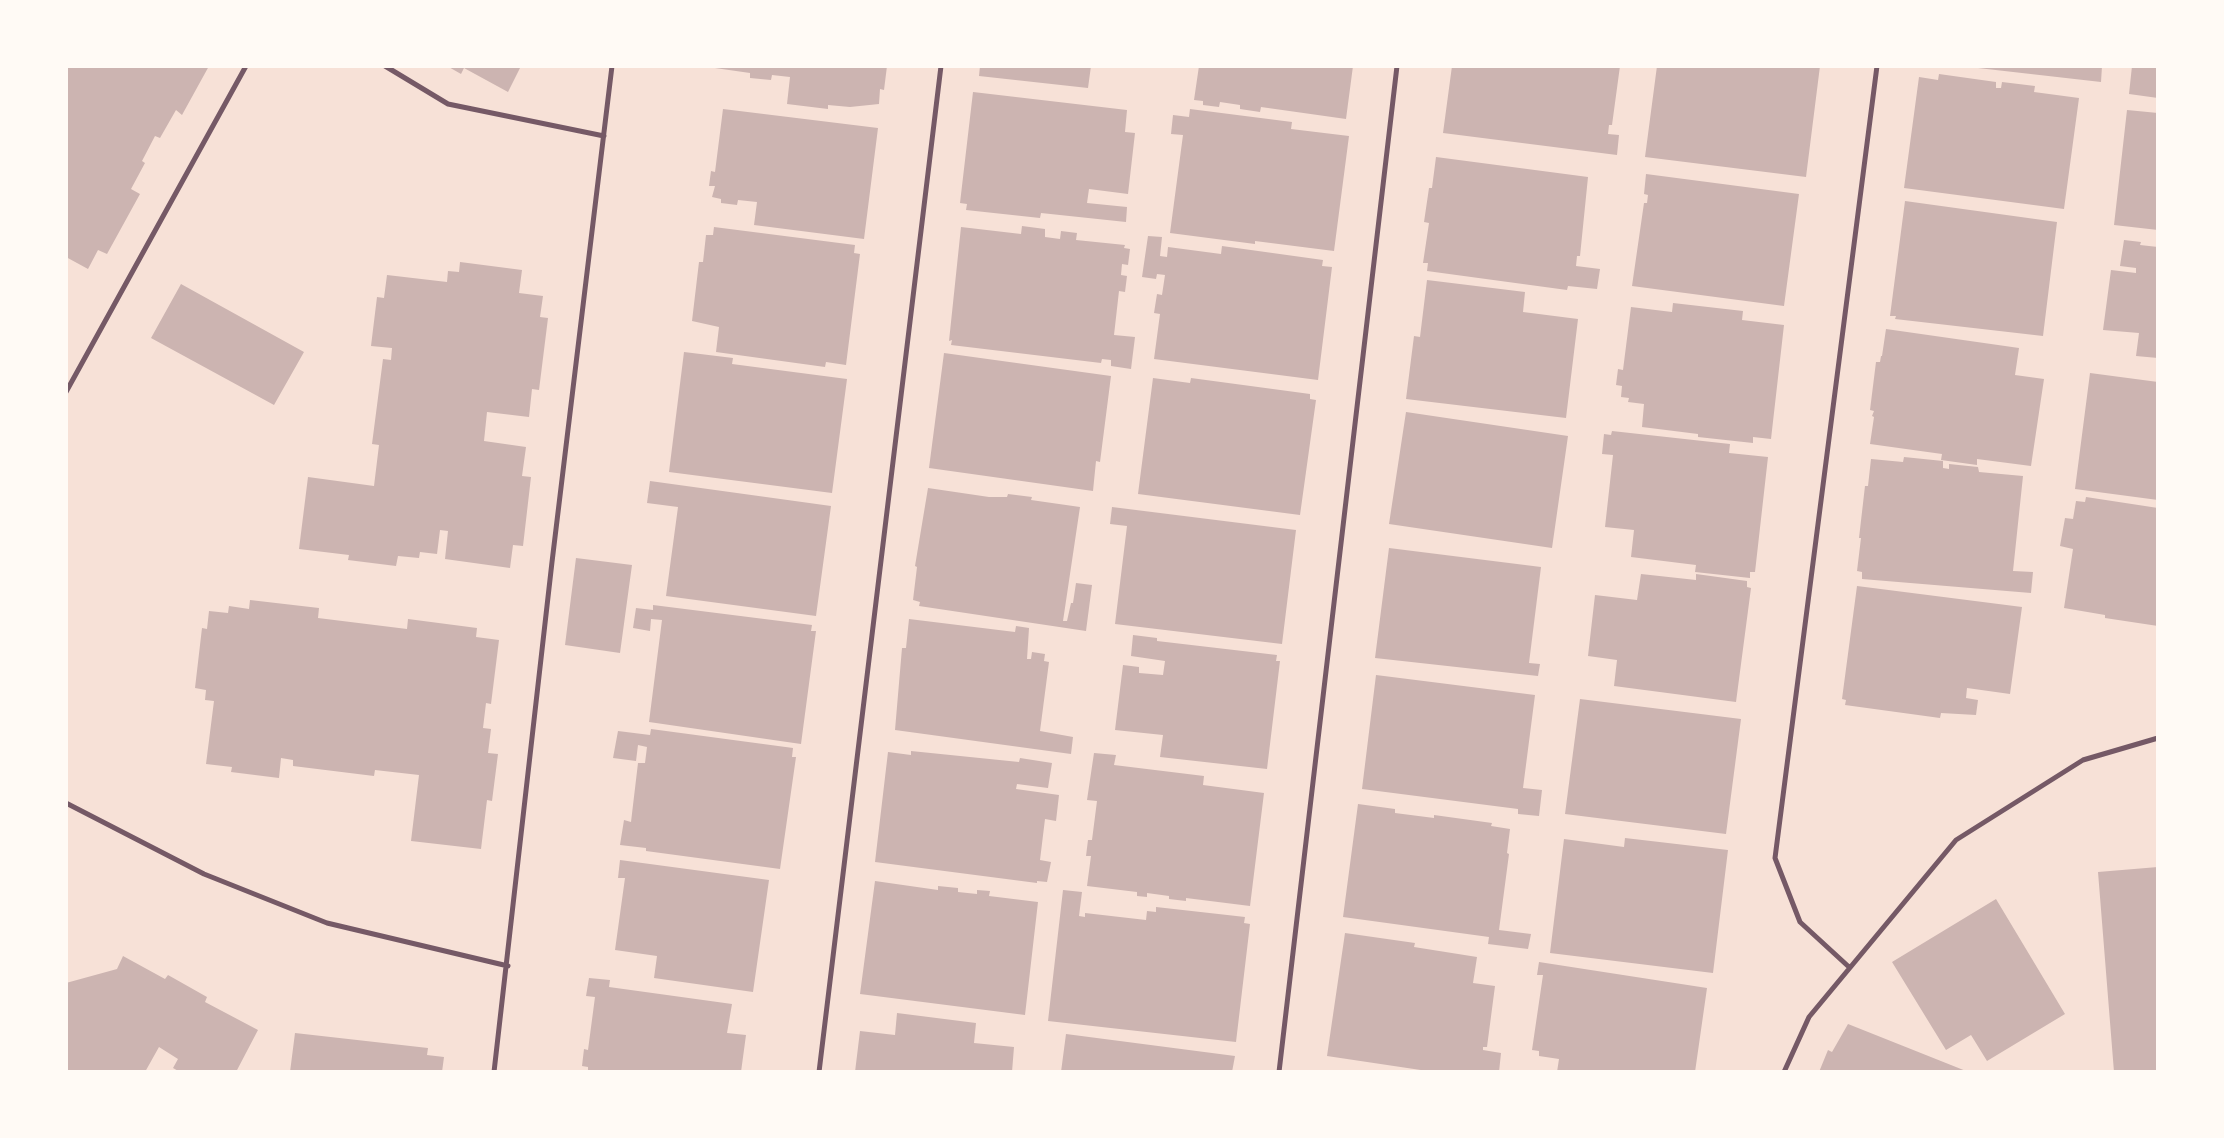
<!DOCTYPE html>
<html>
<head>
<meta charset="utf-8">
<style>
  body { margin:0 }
  #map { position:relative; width:2224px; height:1138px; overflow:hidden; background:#f7e1d7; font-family:Manrope,sans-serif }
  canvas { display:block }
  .frame { position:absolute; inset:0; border:68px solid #fffaf5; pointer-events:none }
</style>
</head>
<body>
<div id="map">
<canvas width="2224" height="1138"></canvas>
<div class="frame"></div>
</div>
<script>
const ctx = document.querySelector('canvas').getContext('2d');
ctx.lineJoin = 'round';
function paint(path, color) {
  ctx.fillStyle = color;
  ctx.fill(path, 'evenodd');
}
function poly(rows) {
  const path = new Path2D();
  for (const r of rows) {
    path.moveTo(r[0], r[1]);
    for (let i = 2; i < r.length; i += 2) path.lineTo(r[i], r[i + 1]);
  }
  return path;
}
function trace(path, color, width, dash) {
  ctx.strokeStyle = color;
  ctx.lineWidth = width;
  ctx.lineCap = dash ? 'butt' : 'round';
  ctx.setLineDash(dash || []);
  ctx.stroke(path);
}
paint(poly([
  [66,66,209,66,182,115,176,110,160,138,155,136,142,161,145,163,131,189,140,194,107,254,98,250,88,269,66,257],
  [447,66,521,66,508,92,464,68,461,74],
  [715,66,887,66,884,90,880,89,879,104,850,107,828,105,828,109,787,104,790,77,772,75,771,80,750,78,750,73,715,68],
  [980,66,1091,66,1088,88,979,76],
  [1199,66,1353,66,1346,119,1261,107,1260,112,1240,109,1240,105,1220,102,1219,107,1203,105,1203,101,1194,100],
  [1452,66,1620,66,1612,125,1609,125,1608,134,1619,135,1617,155,1443,133],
  [1657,66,1820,66,1806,177,1645,157],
  [1978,66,2102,66,2101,82,1978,68],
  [2132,66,2158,66,2158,98,2129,94],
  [1939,74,1996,82,1996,88,2001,88,2002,82,2035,86,2034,92,2079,98,2064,209,1904,188,1919,77,1938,80],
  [973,92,1127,110,1125,132,1135,133,1128,194,1089,189,1087,203,1127,207,1126,222,1041,213,1040,218,966,210,967,204,960,203],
  [723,109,878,128,864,239,754,225,757,202,738,200,737,205,721,203,721,199,712,197,715,186,709,186,711,171,715,172],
  [1190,109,1292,122,1291,129,1349,136,1334,251,1255,241,1255,244,1170,233,1183,135,1171,134,1173,115,1189,117],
  [2127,110,2158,113,2158,230,2114,225],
  [1436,157,1588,177,1580,256,1577,256,1576,266,1600,269,1597,289,1568,286,1567,290,1427,271,1428,263,1423,263,1429,223,1424,222,1429,188,1432,188],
  [1646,174,1799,194,1784,306,1632,286,1644,203,1647,203,1648,195,1644,194],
  [1905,201,2057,222,2043,336,1895,319,1896,316,1890,316],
  [1022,226,1045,229,1045,237,1060,239,1061,231,1077,233,1076,240,1125,245,1124,248,1130,249,1128,265,1122,264,1121,275,1127,276,1125,292,1119,291,1114,335,1135,337,1131,369,1111,366,1111,360,1102,359,1101,363,951,345,952,340,949,341,961,227,1021,234],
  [714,227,855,245,854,253,860,254,846,365,826,362,825,367,716,352,719,327,692,321,699,262,703,262,706,235,713,235],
  [1148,236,1162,237,1160,256,1167,257,1168,247,1221,254,1222,246,1323,260,1322,266,1332,267,1318,380,1154,359,1160,314,1154,313,1157,294,1162,295,1165,275,1157,274,1156,279,1142,277],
  [2124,240,2141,242,2140,245,2158,247,2158,358,2136,356,2139,333,2103,330,2111,270,2136,273,2136,268,2120,266],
  [460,262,522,270,519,293,543,296,540,317,548,318,539,390,532,389,529,417,487,412,484,441,526,447,522,476,531,477,523,546,513,545,510,568,445,559,448,531,440,530,437,554,420,552,419,558,398,556,396,566,348,560,349,555,299,549,308,477,374,486,379,445,372,444,383,359,391,360,392,348,371,346,377,297,384,298,387,275,447,282,448,271,459,272],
  [1427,280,1525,292,1523,312,1578,319,1566,418,1406,399,1414,336,1420,337],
  [181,284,304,352,274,405,151,338],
  [1673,303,1743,311,1742,320,1784,325,1771,439,1753,437,1753,443,1698,437,1698,434,1642,427,1644,404,1628,402,1629,398,1621,397,1622,386,1616,385,1618,369,1623,370,1631,307,1672,312],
  [1886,329,2019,348,2015,375,2044,379,2031,466,1977,459,1977,465,1941,460,1942,454,1870,444,1874,417,1872,416,1874,411,1870,410,1876,362,1880,362,1881,356,1882,356],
  [684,352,733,358,732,364,847,379,832,493,669,472],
  [944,353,1111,376,1100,462,1096,461,1093,491,929,468],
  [2090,373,2158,382,2158,500,2075,489],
  [1153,378,1190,383,1191,378,1310,394,1310,399,1316,400,1300,515,1138,494],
  [1406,412,1568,436,1552,548,1389,524],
  [1612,431,1730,444,1729,453,1768,457,1755,572,1750,572,1750,578,1695,572,1696,565,1631,557,1634,530,1605,527,1613,455,1602,454,1604,434,1611,435],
  [1904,457,1943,461,1943,468,1949,469,1949,464,1978,467,1979,472,2023,476,2013,571,2033,572,2031,593,1862,579,1862,572,1857,571,1861,538,1859,538,1865,486,1868,486,1871,459,1903,462],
  [650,481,831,506,816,616,666,596,678,507,647,503],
  [928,488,989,497,1007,497,1008,494,1032,497,1031,500,1080,507,1063,621,1067,621,1071,603,1073,603,1076,583,1092,585,1086,631,919,606,920,602,913,600,917,567,915,566],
  [2086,497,2158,508,2158,626,2105,618,2105,615,2064,608,2073,549,2060,546,2065,518,2073,519,2076,501,2085,502],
  [1112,507,1296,530,1282,644,1115,624,1127,526,1110,524],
  [1389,548,1541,567,1529,663,1540,664,1538,676,1375,658],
  [576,558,632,565,620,653,565,645],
  [1641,574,1696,580,1696,574,1747,581,1747,587,1751,588,1736,702,1614,686,1617,660,1588,656,1595,595,1637,600],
  [1857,586,2022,607,2010,694,1967,688,1966,698,1978,700,1976,715,1941,713,1940,718,1845,705,1846,700,1842,699],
  [250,600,319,608,318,618,407,629,408,619,477,628,476,637,499,640,491,704,486,703,483,728,491,729,488,753,498,754,492,801,487,800,481,849,411,841,419,775,375,770,374,776,293,766,293,760,281,758,279,778,231,772,232,767,206,764,214,701,205,700,206,690,195,688,202,628,207,629,209,611,228,613,229,606,249,609],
  [653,605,812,625,811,631,816,631,801,744,649,722,662,620,651,619,650,631,633,628,636,608,653,610],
  [909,619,1015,632,1016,626,1029,628,1027,659,1031,659,1032,652,1045,654,1044,661,1049,662,1040,731,1073,737,1071,754,895,730,902,648,906,648],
  [1133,635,1157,638,1157,641,1277,655,1276,661,1280,661,1267,769,1160,757,1163,735,1115,730,1123,665,1139,667,1139,673,1163,675,1165,661,1131,656],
  [1376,675,1535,695,1523,788,1542,790,1539,816,1518,814,1518,809,1362,789],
  [1580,699,1741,719,1726,834,1565,814],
  [651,729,793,748,792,757,796,757,780,869,646,851,646,848,620,845,624,820,631,822,638,763,645,763,647,747,638,745,636,761,613,758,618,731,650,735],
  [911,751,1019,762,1020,758,1052,763,1048,788,1017,784,1016,789,1059,795,1056,821,1045,819,1040,860,1051,862,1047,882,1037,881,1037,883,875,862,888,752,911,755],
  [1094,753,1116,755,1114,765,1204,776,1203,785,1264,793,1250,906,1186,898,1186,901,1169,899,1169,896,1147,893,1147,897,1137,896,1137,892,1087,886,1091,856,1086,856,1088,840,1092,840,1097,801,1087,800],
  [1358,804,1395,809,1395,813,1434,818,1434,815,1492,823,1491,826,1510,829,1507,853,1509,854,1499,930,1531,934,1528,949,1488,944,1489,937,1343,917],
  [1625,838,1728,850,1713,973,1550,953,1564,839,1624,847],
  [620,860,769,880,753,992,654,978,657,956,615,950,625,878,618,878],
  [2158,867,2158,1072,2114,1072,2098,872],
  [875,881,938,890,938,886,958,888,958,892,977,894,977,890,990,891,989,896,1038,902,1025,1015,860,994],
  [1063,890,1082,892,1079,916,1085,917,1085,913,1146,920,1147,911,1156,912,1156,907,1245,917,1244,923,1250,924,1236,1042,1048,1021],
  [1996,899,2065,1014,1987,1061,1971,1035,1946,1050,1892,962],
  [1345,933,1415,943,1414,947,1477,957,1473,983,1495,986,1487,1047,1483,1047,1483,1050,1501,1053,1499,1072,1434,1072,1327,1056],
  [123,956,165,979,168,975,207,997,205,1002,258,1030,236,1072,180,1072,173,1068,178,1059,159,1047,145,1072,66,1072,66,983,117,969],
  [1539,962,1707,988,1695,1072,1557,1072,1559,1059,1539,1056,1539,1051,1532,1050,1543,975,1537,975],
  [589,978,610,980,609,987,732,1004,727,1033,746,1035,741,1072,588,1072,588,1067,582,1066,584,1049,588,1050,595,997,586,996],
  [897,1013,976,1023,974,1043,1014,1047,1012,1072,855,1072,860,1031,895,1035],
  [1848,1024,1966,1071,1966,1072,1819,1072,1828,1050,1832,1052],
  [295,1033,428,1048,427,1055,444,1057,442,1072,290,1072],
  [1066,1034,1235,1056,1232,1072,1061,1072]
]), '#ccb4b1');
trace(poly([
  [385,66,448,104,604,136],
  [66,392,246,66],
  [66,803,204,874,327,923,508,966],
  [1849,967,1800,922,1775,858,1877,66],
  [494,1072,552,562,612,66],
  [819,1072,941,66],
  [1279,1072,1397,66],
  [1784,1072,1809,1017,1956,840,2083,760,2158,738]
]), '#755966', 5);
</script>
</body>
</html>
